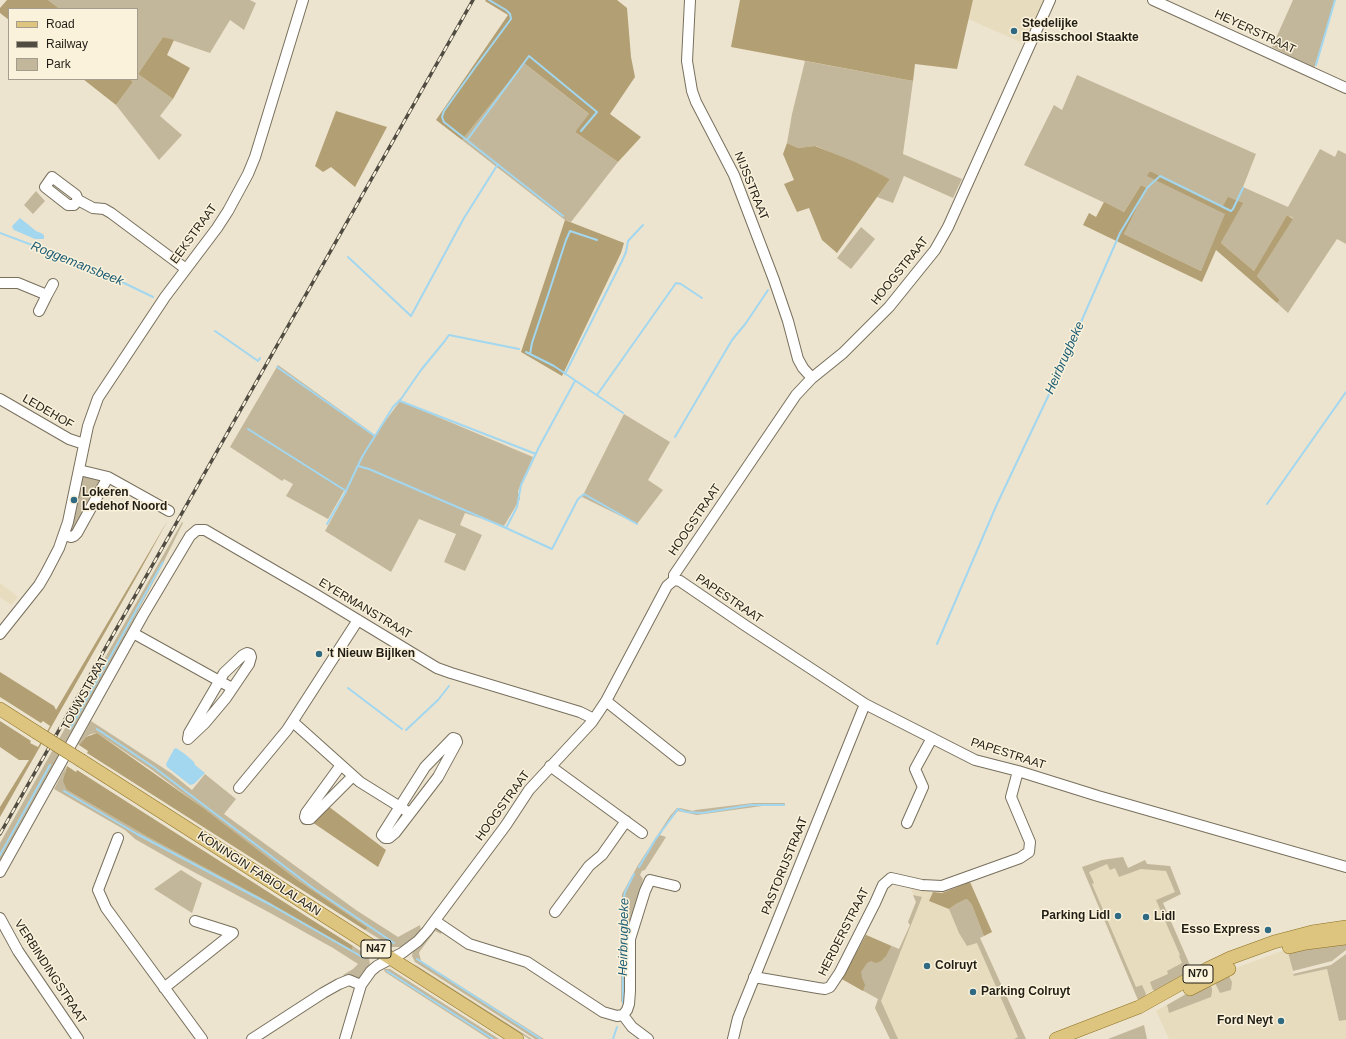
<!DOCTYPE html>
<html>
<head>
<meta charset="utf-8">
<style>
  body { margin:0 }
  #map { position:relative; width:1346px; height:1039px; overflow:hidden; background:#ede4cf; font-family:Arial,sans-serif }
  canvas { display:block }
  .legend { position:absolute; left:8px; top:8px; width:130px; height:72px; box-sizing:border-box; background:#fbf2dc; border:1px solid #a49d8d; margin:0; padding:5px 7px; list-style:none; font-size:12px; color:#211e16 }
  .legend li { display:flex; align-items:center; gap:8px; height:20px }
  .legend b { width:20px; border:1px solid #a49d8d }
</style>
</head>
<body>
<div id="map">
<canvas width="1346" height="1039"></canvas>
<ul class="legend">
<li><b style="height:5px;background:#ddc47f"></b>Road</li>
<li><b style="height:5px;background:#504c41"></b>Railway</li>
<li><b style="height:11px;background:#c3b79b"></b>Park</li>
</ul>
</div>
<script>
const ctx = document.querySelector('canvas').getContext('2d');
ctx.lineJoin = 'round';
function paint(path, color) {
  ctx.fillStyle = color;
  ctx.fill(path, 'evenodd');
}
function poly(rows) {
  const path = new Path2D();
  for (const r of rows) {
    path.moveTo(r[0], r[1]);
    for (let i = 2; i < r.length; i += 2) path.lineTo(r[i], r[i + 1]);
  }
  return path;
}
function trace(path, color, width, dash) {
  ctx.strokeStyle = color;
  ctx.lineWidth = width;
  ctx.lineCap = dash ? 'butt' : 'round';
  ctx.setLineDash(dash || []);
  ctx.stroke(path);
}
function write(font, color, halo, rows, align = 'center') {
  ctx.font = font + ' Arial,sans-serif';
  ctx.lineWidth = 3;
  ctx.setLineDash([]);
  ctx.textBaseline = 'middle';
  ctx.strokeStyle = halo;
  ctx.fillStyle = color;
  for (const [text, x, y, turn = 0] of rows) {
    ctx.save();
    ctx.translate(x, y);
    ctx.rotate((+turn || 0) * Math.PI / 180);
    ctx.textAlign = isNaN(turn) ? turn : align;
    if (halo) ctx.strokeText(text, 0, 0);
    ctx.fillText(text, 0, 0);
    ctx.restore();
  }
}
paint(poly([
  [973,0,1047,0,1025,44,968,19],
  [0,583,18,597,11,605,0,597],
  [1123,857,1128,868,1145,860,1147,864,1170,866,1181,894,1163,903,1191,967,1156,989,1137,998,1082,867,1102,860],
  [970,882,992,932,980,938,1026,1039,890,1039,875,1008,878,999,842,979,866,935,899,949,910,925,908,922,916,901,911,889,942,893],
  [1287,949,1294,976,1327,969,1339,1021,1346,1020,1346,1039,1169,1039,1156,1011,1215,978,1236,968]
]), '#e8dcbf');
paint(poly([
  [48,0,250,0,256,3,244,30,230,20,210,53,163,37,138,74,173,99,160,116,182,135,159,160,116,105,133,82,130,79,137,79,137,9,60,9],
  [1293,0,1335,0,1314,69,1272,47],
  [805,61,913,81,903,154,962,179,953,198,904,176,893,203,877,197,890,179,816,146,798,148,787,143,792,114],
  [524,63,590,115,575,132,618,162,571,222,565,220,462,140],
  [1077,75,1256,154,1243,187,1288,207,1320,149,1335,157,1338,150,1346,154,1346,244,1337,239,1288,313,1277,303,1280,300,1257,276,1293,218,1287,215,1254,271,1221,243,1242,203,1223,206,1150,171,1148,176,1226,214,1201,271,1124,234,1147,188,1141,185,1124,212,1024,165,1054,105,1062,110],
  [36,191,45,201,33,214,24,205],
  [861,227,875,239,851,269,837,258],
  [278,365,375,435,400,401,533,457,518,491,520,499,504,526,465,513,460,525,482,535,465,571,444,562,456,534,419,519,391,572,325,531,347,491,344,491,328,519,286,496,293,484,284,479,282,481,230,447],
  [624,414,670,442,648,480,663,490,637,524,582,497],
  [86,476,99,480,100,483,72,532,69,531,82,477],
  [182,522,183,523,156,577,96,690,0,863,0,843],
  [91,721,171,773,192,790,205,774,236,799,224,814,356,910,398,937,420,925,421,933,402,947,392,947,365,930,368,928,296,879,152,770,97,733,91,734,86,737,79,745,78,744],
  [66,766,65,774,67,790,148,837,263,899,352,950,353,946,342,940,353,946,368,956,370,963,367,969,358,979,345,977,343,975,353,969,358,964,333,948,272,914,177,863,135,839,125,830,54,789],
  [753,803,785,803,784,806,762,806,697,815,678,811,669,821,660,835,666,837,645,870,642,871,640,875,643,879,642,883,628,936,625,1003,621,1002,621,908,622,894,638,865,670,816,677,808,680,808,693,811,695,810],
  [1123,857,1128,868,1145,860,1147,864,1170,866,1181,894,1163,903,1192,970,1156,991,1153,990,1150,982,1168,974,1167,971,1182,963,1179,956,1180,955,1156,900,1175,892,1166,871,1141,869,1119,877,1115,868,1110,870,1107,864,1089,872,1094,883,1092,884,1136,987,1142,985,1146,994,1145,997,1138,1000,1082,867,1102,860],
  [181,870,202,883,192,913,154,889],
  [913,895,922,897,881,1001,898,1039,890,1039,875,1008,878,999,842,979,866,935,899,949,910,925,908,922,916,902],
  [966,899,968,900,972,905,984,936,980,938,1026,1039,1014,1039,1018,1037,977,943,967,946,959,933,949,909,956,904],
  [436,927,441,929,442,932,441,934,435,931,420,951,419,953,421,961,544,1039,535,1039,415,962,412,956,413,950],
  [1346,943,1346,950,1332,961,1293,971,1287,949],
  [1346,954,1346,1020,1339,1021,1327,969,1294,976,1293,974,1331,965],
  [414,964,532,1039,529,1039,418,968],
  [384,969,390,969,499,1039,489,1039,385,972],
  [1227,972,1232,982,1231,990,1220,993,1215,983,1215,978],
  [1207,982,1212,988,1212,992,1211,997,1169,1013,1167,1005],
  [1144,1025,1147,1039,1108,1039]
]), '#c3b79b');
paint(poly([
  [7,0,48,0,60,9,9,9,9,20,0,13,0,8],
  [486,0,617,0,627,8,631,57,635,77,610,114,641,137,618,162,575,132,589,114,524,63,462,140,436,120,508,15,485,1],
  [740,0,973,0,957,69,915,64,913,81,731,47],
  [163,37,174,40,167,55,190,68,173,99,138,74],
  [83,79,130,79,133,82,116,105],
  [336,111,387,127,355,187,331,167,323,172,315,166],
  [787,143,798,148,815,146,855,162,890,179,837,253,822,240,809,208,797,212,784,184,794,180,783,154],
  [1150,171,1223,206,1228,197,1243,203,1221,243,1254,271,1287,215,1293,219,1257,276,1280,300,1277,303,1216,250,1202,282,1083,225,1089,213,1096,217,1104,202,1124,212,1141,185,1147,188,1124,234,1201,271,1225,214,1147,176],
  [565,220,624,243,621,253,562,376,521,352],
  [168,520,141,569,0,817,0,807,29,760,19,760,0,747,0,721,31,741,30,743,38,747,50,726,43,721,41,723,0,697,0,672,54,706,56,710],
  [97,733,203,808,296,879,368,928,365,930,87,753,88,751,79,745,86,737],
  [67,766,76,772,77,770,353,946,352,950,263,899,148,837,67,790,63,781],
  [328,806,386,850,378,867,312,822],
  [970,882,992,932,984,936,972,905,968,900,966,899,956,904,949,909,929,901,933,892,942,893],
  [866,935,891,946,886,956,881,961,876,963,871,961,867,963,861,972,862,978,865,985,863,991,842,979]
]), '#b29f73');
paint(poly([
  [20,218,36,231,41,233,44,235,44,239,35,239,14,230,12,227,13,225],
  [176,748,185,754,194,762,195,765,205,773,194,784,190,785,167,767,166,764,174,749]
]), '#a2d7ef');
trace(poly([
  [489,0,506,10,510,14,511,19,474,69,444,111,442,117,444,122,563,216],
  [1316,65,1335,0],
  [467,140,529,56,597,112,581,131],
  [0,233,93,268,153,297],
  [348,257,411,316,464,218,498,164],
  [215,331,258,361,260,358],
  [526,352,554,366,623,413],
  [530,354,532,343,550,289,566,240,570,231,597,240],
  [277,367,375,436],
  [565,374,622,261,626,252,628,241,643,225],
  [575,381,539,447,521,485,517,507,506,528,552,549,578,499,584,494,637,524],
  [597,395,676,283,681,284,702,298],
  [400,401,536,454],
  [248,429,346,491],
  [675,437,732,340,746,323,768,290],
  [358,466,369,469,506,528],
  [1267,504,1346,392],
  [327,524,345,493,362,457,375,436,393,407,401,399,421,370,444,342,449,335,519,349],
  [937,644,997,504,1053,386,1120,233,1147,188,1160,176,1231,211,1233,209,1243,188],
  [348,688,402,729],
  [70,729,163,562],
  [97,729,155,768,313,888,394,943],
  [406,730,438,700,449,686],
  [64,791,137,834,271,905,364,958],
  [0,855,50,765],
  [639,867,655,840,678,809,686,812,702,813,751,805,784,805],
  [417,959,541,1039],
  [387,971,493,1039],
  [623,1003,622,908,625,892,634,874],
  [613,1039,617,1027]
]), '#a2d7ef', 2);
const minor = poly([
  [690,0,687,61,692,91,696,102,734,175,774,280,788,321,798,359,803,368,812,378],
  [1153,0,1346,88],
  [78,200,74,205,68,205,45,187,52,177,76,195,78,200,93,208,104,209,111,213,186,269],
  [0,283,18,283,47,295,53,284],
  [39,311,47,295],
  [0,399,69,439,84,444],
  [79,470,108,477,169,511],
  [64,535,71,537,74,536,77,533,108,477],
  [674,580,680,581,746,626,865,704,975,760,1018,771,1098,796,1346,867],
  [133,633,232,688],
  [0,634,39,585,46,573,59,548,68,522,88,426,98,398,165,297,217,228,228,211,248,174,255,157,303,0],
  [247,653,250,654,251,657,249,664,226,698,205,723,188,739,189,733,224,673,243,655,247,653],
  [606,701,680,760],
  [293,722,360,782,405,810],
  [453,738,456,739,457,742,438,777,395,833,389,838,385,838,382,835,425,767,453,738],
  [341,765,306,813,305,817,306,819,310,819,353,776],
  [550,766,642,833],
  [239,788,287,730,358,620],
  [907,823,923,787,915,769,932,738],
  [118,838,98,890,106,908,202,1039],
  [0,872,143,615,190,536,197,530,205,530,315,594,437,668,451,673,580,712,594,719],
  [555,912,589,866,602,855,626,821],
  [0,918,18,951,78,1039],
  [435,921,469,944,527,962,603,1012,617,1016,623,1015,627,1010,629,1004,630,991,630,939,645,891,650,880,675,886],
  [754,977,818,988,825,989,830,987,840,972,875,903,883,885,891,878,922,885,942,886,1020,858,1029,852,1030,842,1011,797,1018,771],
  [164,988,233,933,195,921],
  [623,1015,632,1027,648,1039],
  [252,1039,323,993,339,984,349,980,361,985],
  [345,1039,361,985,371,971,377,966,402,953,418,941,427,931,506,825,529,790,592,722,606,701,667,586,674,580,674,575,796,395,812,378,843,353,889,307,935,250,948,227,1050,0],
  [733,1039,738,1018,865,704]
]);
const major = poly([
  [0,709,36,732],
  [82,761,517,1039],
  [1289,947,1306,943,1346,938],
  [1190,989,1229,969],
  [1056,1039,1139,1007,1207,969,1230,958,1274,942,1312,932,1346,927]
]);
trace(minor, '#78705d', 12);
trace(major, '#8c7123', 14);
trace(minor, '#fff', 10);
trace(major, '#ddc47f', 13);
const rail = poly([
  [0,834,473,0]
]);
trace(rail, '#504c41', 3.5);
trace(rail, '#fbf2dc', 2, [6]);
const majorBridge = poly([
  [36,732,82,761]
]);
trace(majorBridge, '#8c7123', 14, []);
trace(majorBridge, '#ddc47f', 13);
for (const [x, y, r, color] of [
  [1014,31,4,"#2f6a82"],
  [74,500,4,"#2f6a82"],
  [319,654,4,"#2f6a82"],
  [1118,916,4,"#2f6a82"],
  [1146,917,4,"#2f6a82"],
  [1268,930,4,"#2f6a82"],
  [927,966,4,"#2f6a82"],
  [973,992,4,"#2f6a82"],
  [1281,1021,4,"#2f6a82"]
]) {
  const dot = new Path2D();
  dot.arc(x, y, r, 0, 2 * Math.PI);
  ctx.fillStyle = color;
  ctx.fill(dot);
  trace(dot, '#fbf2dc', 1.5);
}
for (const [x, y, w] of [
  [376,949,30],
  [1198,974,30]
]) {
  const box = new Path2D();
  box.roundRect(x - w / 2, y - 9, w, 18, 3);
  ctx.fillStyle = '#fbf2dc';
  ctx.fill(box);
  trace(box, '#211e16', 1);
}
write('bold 11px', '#211e16', null, [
  ["N47",376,949],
  ["N70",1198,974]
]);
write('bold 12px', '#211e16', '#fbf2dc', [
  ["Stedelijke",1022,24],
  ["Basisschool Staakte",1022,38],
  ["Lokeren",82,493],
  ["Ledehof Noord",82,507],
  ["'t Nieuw Bijlken",327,654],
  ["Parking Lidl",1110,916,"right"],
  ["Lidl",1154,917],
  ["Esso Express",1260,930,"right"],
  ["Colruyt",935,966],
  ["Parking Colruyt",981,992],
  ["Ford Neyt",1273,1021,"right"]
], 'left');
write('12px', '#211e16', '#fbf2dc', [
  ["HEYERSTRAAT",1255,32,25],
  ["NIJSSTRAAT",751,186,68],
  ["EEKSTRAAT",194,234,-54],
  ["HOOGSTRAAT",900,271,-51],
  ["LEDEHOF",48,412,30],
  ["HOOGSTRAAT",695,520,-56],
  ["PAPESTRAAT",729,599,34],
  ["EYERMANSTRAAT",365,609,31],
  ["TOUWSTRAAT",85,693,-61],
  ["PAPESTRAAT",1008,754,18],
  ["HOOGSTRAAT",503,806,-54],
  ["PASTORIJSTRAAT",785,866,-68],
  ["KONINGIN FABIOLALAAN",259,874,33],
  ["HERDERSTRAAT",844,932,-63],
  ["VERBINDINGSTRAAT",50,972,57]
]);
write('italic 13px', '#1b5d75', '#fbf2dc', [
  ["Roggemansbeek",77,264,22],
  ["Heirbrugbeke",1065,358,-66],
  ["Heirbrugbeke",624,937,-89]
]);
</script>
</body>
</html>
